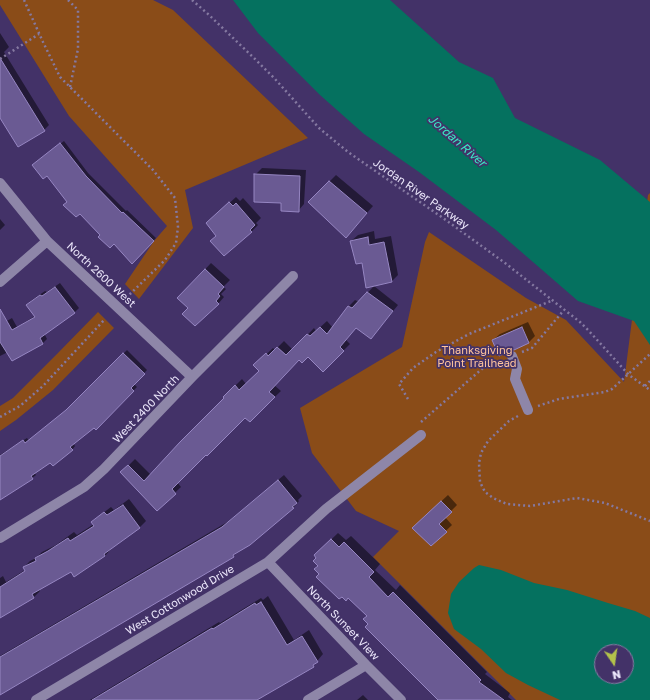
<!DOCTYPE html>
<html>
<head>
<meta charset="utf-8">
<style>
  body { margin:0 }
  #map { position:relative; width:650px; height:700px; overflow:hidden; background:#433268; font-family:"Golos Text",sans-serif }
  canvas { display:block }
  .north { position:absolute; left:594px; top:644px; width:40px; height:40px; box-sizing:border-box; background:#433268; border:1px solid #877aa3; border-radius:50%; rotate:167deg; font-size:11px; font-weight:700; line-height:16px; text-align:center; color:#ece7fb }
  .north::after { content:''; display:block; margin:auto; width:14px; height:18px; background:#b3c24b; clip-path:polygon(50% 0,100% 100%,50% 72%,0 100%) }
</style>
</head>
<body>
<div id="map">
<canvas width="650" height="700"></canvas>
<div class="north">N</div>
</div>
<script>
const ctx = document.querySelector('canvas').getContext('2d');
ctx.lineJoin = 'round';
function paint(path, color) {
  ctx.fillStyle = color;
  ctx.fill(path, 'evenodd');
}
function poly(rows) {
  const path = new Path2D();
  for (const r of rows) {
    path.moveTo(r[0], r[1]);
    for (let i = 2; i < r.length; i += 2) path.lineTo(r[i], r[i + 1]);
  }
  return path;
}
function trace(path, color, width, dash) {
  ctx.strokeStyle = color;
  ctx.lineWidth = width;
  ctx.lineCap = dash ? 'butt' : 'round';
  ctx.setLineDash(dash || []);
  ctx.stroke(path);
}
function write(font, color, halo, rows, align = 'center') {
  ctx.font = font + ' "Golos Text",sans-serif';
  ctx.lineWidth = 3.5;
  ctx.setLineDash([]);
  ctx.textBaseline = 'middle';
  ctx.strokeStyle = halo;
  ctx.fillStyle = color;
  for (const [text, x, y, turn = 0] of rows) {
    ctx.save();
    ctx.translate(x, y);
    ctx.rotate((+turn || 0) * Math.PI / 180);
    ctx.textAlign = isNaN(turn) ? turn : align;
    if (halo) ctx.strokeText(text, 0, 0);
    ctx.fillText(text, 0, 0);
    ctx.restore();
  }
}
paint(poly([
  [0,0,153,0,173,10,308,138,185,190,193,228,139,299,125,284,154,241,167,226,69,116,0,5],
  [650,193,650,700,516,700,373,557,399,531,356,511,312,453,300,408,402,347,425,242,429,232,526,298,566,320,624,382,648,195],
  [602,652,626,652,626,676,602,676],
  [98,312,114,328,53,390,16,420,0,431,0,406,13,398,57,354]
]), '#8a4c18');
paint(poly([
  [233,0,390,0,459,62,493,78,515,118,600,160,650,202,650,345,634,321,578,301,496,230,419,172,364,134,320,95,258,33],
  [479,565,501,570,534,583,567,590,608,603,635,611,650,618,650,700,560,700,528,685,506,673,481,649,454,629,448,613,451,594,459,582,474,568],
  [602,652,626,652,626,676,602,676]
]), '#05715f');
paint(poly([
  [0,33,9,47,4,52,49,125,44,130,18,146,0,116],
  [64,141,88,173,126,211,127,210,156,238,132,263,114,243,102,235,68,202,36,162],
  [262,168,306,170,304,204,298,211,255,175],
  [336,175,373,206,352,230,309,202],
  [236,197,240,201,243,198,261,218,256,223,258,225,252,231,224,254,217,235,214,217],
  [0,219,5,225,0,230],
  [374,231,375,239,391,236,398,275,392,281,351,241,358,235],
  [211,263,230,280,223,287,226,289,221,294,224,297,218,304,189,308,178,298],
  [60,283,79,308,75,312,44,333,47,339,43,343,12,359,8,352,0,356,0,325,12,318,17,327,35,316,27,305,32,300,45,291,47,292],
  [374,286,398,305,377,331,371,338,356,327,346,340,350,344,323,371,308,356,299,359,274,385,281,391,250,421,245,416,177,482,181,487,157,510,122,472,135,459,151,475,226,398,224,397,242,379,246,384,260,370,255,365,273,348,275,350,284,341,293,350,314,328,316,331,327,321,333,328,349,306,355,300,359,302],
  [528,322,535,336,528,343,509,349,493,340,500,334],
  [127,350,147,370,134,384,137,387,96,429,94,426,73,443,75,446,72,450,51,461,34,472,36,475,32,478,0,499,0,455,27,438,29,441,70,407],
  [284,475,302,496,298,500,299,501,293,508,240,549,233,556,0,694,0,656,229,521],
  [448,495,457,505,445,517,452,525,431,545,420,521],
  [129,499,146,521,140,527,111,548,111,549,105,556,74,575,71,571,39,589,40,591,34,597,0,617,0,578,3,576,6,582,25,570,24,567,30,561,36,558,42,552,56,545,74,532,77,535,94,524,92,522,99,516,111,507,114,510],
  [338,533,346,540,351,536,380,564,375,570,396,590,400,585,487,672,485,674,510,693,508,697,512,700,440,700,369,624,368,616,348,597,320,573,317,558,315,555],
  [268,596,294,640,309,630,323,654,313,666,255,700,90,700,219,622,220,623,261,598,263,600],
  [363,695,368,700,357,700]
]), '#0007');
const building = poly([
  [0,58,45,131,18,147,0,118,0,58],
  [60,143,86,176,122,213,123,212,154,241,132,264,114,244,110,248,98,237,100,235,80,214,76,217,63,205,67,202,47,176,43,179,32,165,60,143],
  [254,174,300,176,299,212,281,211,281,203,254,202,254,174],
  [329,181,367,213,346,238,308,202,329,181],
  [229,202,233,206,236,203,255,225,250,230,252,232,224,256,210,241,216,236,206,223,229,202],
  [368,237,369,245,384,242,392,282,366,288,362,263,356,264,350,241,368,237],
  [205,269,224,287,218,294,220,296,216,301,219,304,195,326,182,314,188,308,177,298,205,269],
  [55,287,75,313,40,338,43,344,12,361,0,342,0,309,12,330,35,317,26,305,40,295,42,296,55,287],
  [367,292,393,311,371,339,356,328,340,347,344,351,323,372,308,357,302,363,299,360,269,392,275,397,250,422,245,418,207,456,206,455,172,489,176,494,157,511,120,472,128,465,144,481,180,442,224,398,223,397,235,385,239,390,259,371,253,365,266,353,268,356,277,347,286,355,307,334,310,336,320,327,327,334,348,306,352,308,367,292],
  [522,327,529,343,514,350,509,350,506,353,499,356,492,340,522,327],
  [123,353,145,374,131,388,134,391,96,430,94,428,70,447,73,450,53,466,50,463,31,476,33,479,0,500,0,456,23,440,25,443,66,410,123,353],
  [278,480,297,503,292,507,294,508,250,545,233,555,234,557,0,695,0,657,222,527,278,480],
  [441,501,452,512,439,524,447,532,431,546,412,528,441,501],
  [123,505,140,528,104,554,105,556,74,577,71,572,32,594,34,598,0,618,0,587,25,571,23,567,36,561,35,558,48,551,68,538,70,541,94,526,91,522,104,512,107,515,123,505],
  [331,539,339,547,344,542,374,572,369,577,388,597,393,592,481,680,479,682,504,700,438,700,365,627,368,624,363,619,367,616,348,598,346,601,342,597,339,599,316,577,319,574,314,569,318,566,313,561,316,558,314,555,331,539],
  [261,602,287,645,302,636,318,662,313,665,314,667,257,700,92,700,212,628,213,629,255,603,256,605,261,602]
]);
paint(building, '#6a5a93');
trace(building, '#9686c2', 1);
trace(poly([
  [24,0,43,42,60,77,153,170,175,198,178,227,176,243,165,260,128,296],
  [68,0,78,10,78,49,70,87],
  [192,0,208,14,255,59,275,79,319,128,348,152,443,218,505,263,580,322,589,331,629,375,650,390],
  [0,59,39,34],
  [522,352,532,348,564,310],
  [645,386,650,381],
  [408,399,399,384,413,368,436,352,469,334,551,301],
  [538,406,559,399,605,392,612,389,650,354],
  [518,416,509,421,488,441,481,453,479,463,480,482,485,492,493,498,507,504,530,506,577,498,605,503,650,521],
  [0,417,20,406,43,386,105,319],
  [421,422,483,368,501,361]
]), '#8579a1', 2.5, [2, 3]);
trace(poly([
  [0,183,47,241,192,377],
  [0,282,47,241],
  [512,356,517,369,515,379,528,410],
  [0,538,84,487,104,469,192,377,293,276],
  [268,562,366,665,401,700],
  [36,700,268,562,326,509,421,435],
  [308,700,366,665]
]), '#8e86a8', 10);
write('11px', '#ece7fb', '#433268', [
  ["Jordan River Parkway",421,194,35],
  ["North 2600 West",101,275,43],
  ["West 2400 North",146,409,-46],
  ["West Cottonwood Drive",180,600,-31],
  ["North Sunset View",343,623,46]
]);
write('11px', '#ffc49c', '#433268', [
  ["Thanksgiving",477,351],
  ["Point Trailhead",477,364]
]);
write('italic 12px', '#3be7c5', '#433268', [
  ["Jordan River",457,141,41]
]);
</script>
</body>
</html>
